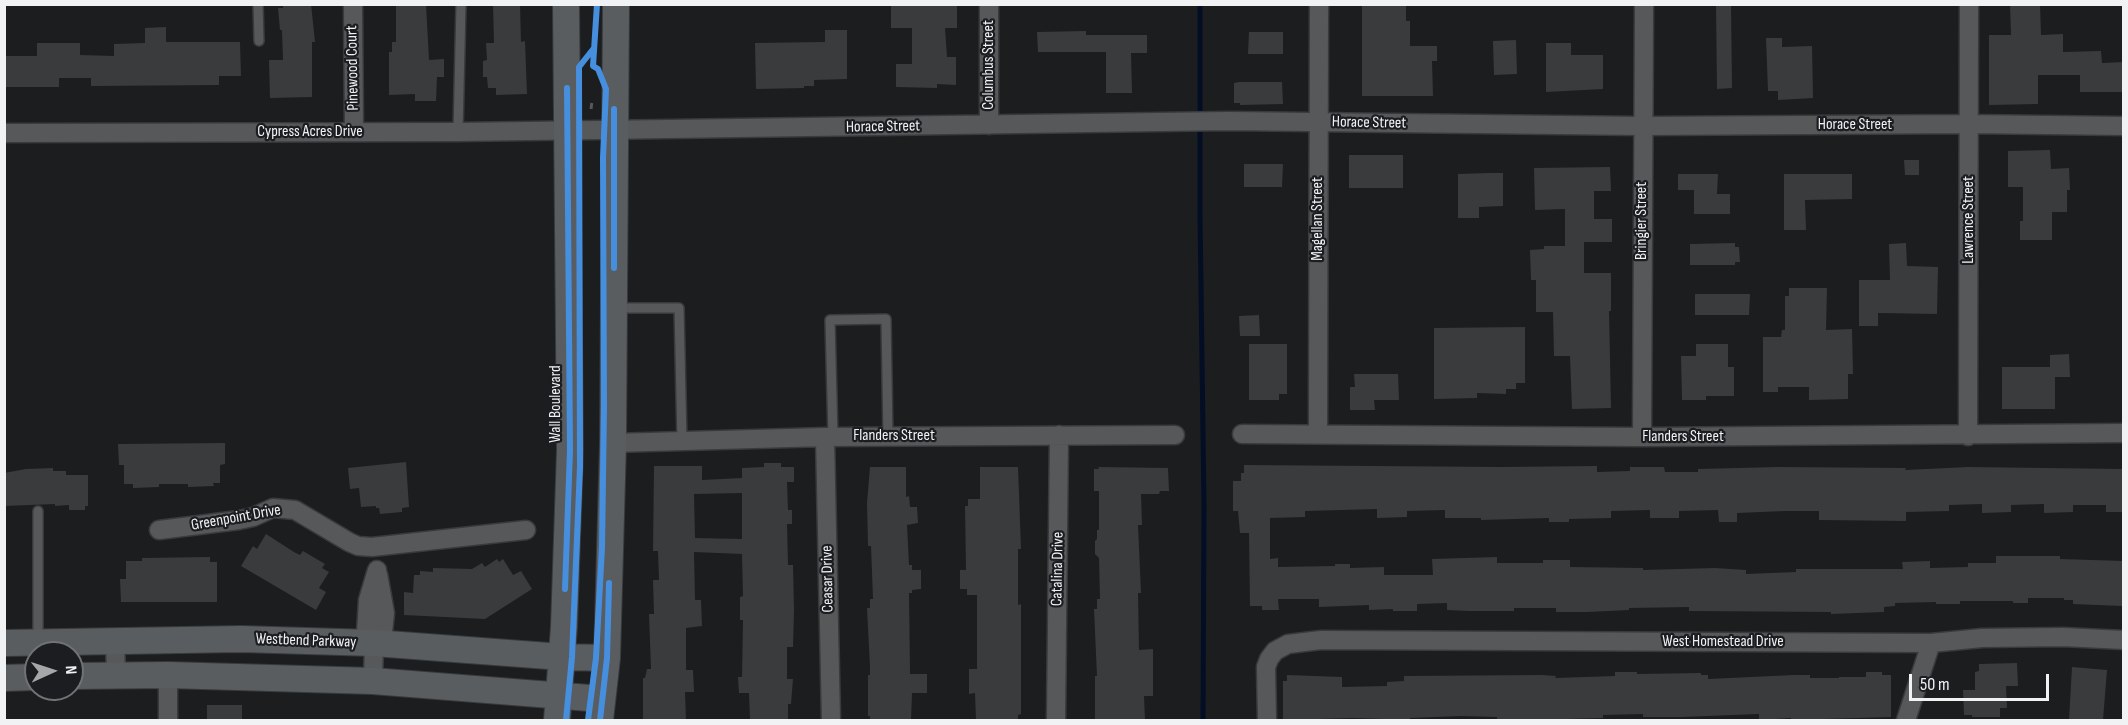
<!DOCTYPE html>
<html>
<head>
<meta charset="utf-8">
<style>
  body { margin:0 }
  #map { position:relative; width:2128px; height:725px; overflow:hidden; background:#1c1d1f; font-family:"Sofia Sans Condensed",sans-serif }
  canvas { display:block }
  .frame { position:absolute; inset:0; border:6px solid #f1f2f4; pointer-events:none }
  .north { position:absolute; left:24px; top:641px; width:60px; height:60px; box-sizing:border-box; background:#1b1d20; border:2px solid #717275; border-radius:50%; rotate:87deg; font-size:16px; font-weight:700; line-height:24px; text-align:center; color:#f1f2f4 }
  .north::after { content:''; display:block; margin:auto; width:21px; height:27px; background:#a6a7a9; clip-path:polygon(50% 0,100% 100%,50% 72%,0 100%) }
  .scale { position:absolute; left:1909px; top:674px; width:140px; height:27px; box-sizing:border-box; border:3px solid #f1f2f4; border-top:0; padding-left:8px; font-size:18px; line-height:21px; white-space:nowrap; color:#f1f2f4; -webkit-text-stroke:4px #1b1d20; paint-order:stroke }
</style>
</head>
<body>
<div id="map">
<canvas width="2128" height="725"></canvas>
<div class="frame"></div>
<div class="north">N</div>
<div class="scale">50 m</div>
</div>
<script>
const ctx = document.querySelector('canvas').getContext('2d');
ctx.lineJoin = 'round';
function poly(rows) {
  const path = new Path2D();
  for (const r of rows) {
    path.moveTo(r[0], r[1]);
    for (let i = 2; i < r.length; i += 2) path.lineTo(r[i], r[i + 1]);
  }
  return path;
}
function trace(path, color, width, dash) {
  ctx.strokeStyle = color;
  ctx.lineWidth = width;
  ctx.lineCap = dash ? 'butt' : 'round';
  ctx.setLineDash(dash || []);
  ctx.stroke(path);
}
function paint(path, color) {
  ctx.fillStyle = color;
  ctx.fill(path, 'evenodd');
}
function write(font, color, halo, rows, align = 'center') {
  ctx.font = font + ' "Sofia Sans Condensed",sans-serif';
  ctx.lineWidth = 4.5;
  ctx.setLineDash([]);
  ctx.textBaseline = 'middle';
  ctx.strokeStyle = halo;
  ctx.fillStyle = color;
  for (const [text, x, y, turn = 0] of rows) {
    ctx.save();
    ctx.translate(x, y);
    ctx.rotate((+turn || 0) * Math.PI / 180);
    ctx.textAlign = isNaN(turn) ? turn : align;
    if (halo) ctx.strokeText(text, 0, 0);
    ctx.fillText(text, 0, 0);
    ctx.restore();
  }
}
trace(poly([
  [1200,4,1200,215,1204,506,1203,720]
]), '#030e24', 5);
paint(poly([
  [283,4,311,4,315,42,312,42,312,97,270,98,269,60,283,60,282,30,280,30,278,8,283,8],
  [396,4,426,4,429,60,444,59,444,77,437,77,436,101,415,101,415,94,389,95,389,52,392,52,392,42,396,42],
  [493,4,520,4,521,42,525,41,527,94,496,95,496,88,488,88,487,77,483,77,483,61,487,60,486,43,494,43],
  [891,4,957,4,957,28,945,28,947,57,956,57,956,85,937,84,937,88,896,87,896,64,912,64,912,28,891,28],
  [1362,4,1406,4,1406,21,1410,21,1410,46,1437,46,1437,61,1432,61,1433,96,1362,96],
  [1716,4,1731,4,1732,88,1717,89],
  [2010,4,2040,4,2041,35,2063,34,2063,52,2101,51,2102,63,2124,62,2124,92,2080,92,2080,75,2038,75,2038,104,1989,105,1989,35,2011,35],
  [166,27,166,42,240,42,241,76,219,76,219,85,91,86,91,78,59,78,59,87,4,87,4,56,37,56,37,43,80,43,80,55,114,56,114,44,145,43,145,28],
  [825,30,847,30,847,79,814,80,814,86,804,86,804,88,756,89,755,43,825,42],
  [1086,31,1086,35,1147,35,1147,53,1131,53,1132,93,1106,93,1106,52,1038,52,1037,32],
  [1249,32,1283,32,1283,54,1248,54],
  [1766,38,1782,38,1782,47,1812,46,1813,98,1778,100,1778,91,1768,91],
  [1516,40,1517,74,1494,75,1493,41],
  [1546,43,1571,43,1571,55,1603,55,1603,89,1546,92],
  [1239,82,1282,82,1283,104,1240,105,1240,103,1234,103,1234,83],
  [2050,150,2051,169,2069,168,2070,190,2067,190,2067,212,2052,212,2052,240,2020,240,2020,221,2023,221,2023,187,2008,187,2008,151],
  [1349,155,1403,155,1403,188,1349,188],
  [1904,160,1919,160,1919,175,1905,175],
  [1244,164,1283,164,1282,187,1244,187],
  [1610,167,1611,191,1594,191,1594,219,1612,219,1612,242,1584,242,1584,273,1611,273,1611,311,1609,311,1611,408,1572,409,1570,356,1554,356,1553,312,1536,312,1536,280,1531,280,1530,250,1544,249,1544,246,1565,246,1565,209,1535,210,1534,168],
  [1489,173,1503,173,1503,206,1479,207,1479,218,1458,218,1458,174],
  [1678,174,1718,174,1717,194,1730,194,1730,214,1694,214,1694,190,1678,190],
  [1784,174,1852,174,1852,199,1805,200,1806,230,1784,230],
  [1735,243,1735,247,1739,247,1740,262,1735,262,1735,265,1690,265,1690,244],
  [1906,243,1907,266,1938,267,1937,314,1878,313,1878,326,1859,326,1859,280,1890,280,1889,244],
  [1789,288,1827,288,1826,330,1852,329,1853,374,1848,374,1848,399,1809,400,1809,387,1778,387,1778,392,1763,392,1763,337,1781,337,1782,330,1785,330,1785,296,1789,296],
  [1695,294,1750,294,1749,315,1695,315],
  [1259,315,1260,336,1240,336,1239,316],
  [1525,327,1525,383,1516,383,1516,389,1506,389,1506,394,1477,393,1477,398,1434,399,1434,328],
  [1249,344,1287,344,1287,394,1279,394,1279,400,1249,400],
  [1696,344,1728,344,1728,367,1734,367,1734,396,1706,396,1706,400,1682,400,1681,356,1696,356],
  [2069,354,2070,377,2055,377,2055,409,2002,409,2002,367,2050,367,2050,355],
  [1354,374,1398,374,1399,400,1374,400,1375,410,1350,410,1350,387,1355,387],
  [225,443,225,464,220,465,220,483,213,483,214,486,188,487,188,484,159,484,159,487,133,488,133,484,124,484,124,465,119,465,118,444],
  [406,462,409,507,402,508,402,512,380,514,379,508,376,508,376,506,361,507,359,488,350,489,348,468],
  [764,463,781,463,781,467,794,467,794,482,787,482,788,510,792,510,792,524,787,524,788,565,793,565,794,610,793,647,787,647,787,679,793,679,791,704,788,704,788,720,750,720,749,693,739,693,738,677,742,677,743,620,740,620,740,597,743,596,742,554,694,552,695,600,701,600,702,626,686,628,686,670,693,670,694,692,685,692,686,720,643,720,643,678,645,678,647,669,651,669,649,614,654,614,653,580,659,580,658,551,653,551,654,466,702,466,702,480,742,478,742,468,764,467],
  [742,493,742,539,695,538,694,494],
  [1244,465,1501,467,1597,466,1597,472,1630,471,1630,467,1664,467,1665,472,1698,472,1698,469,1779,467,1906,468,1905,470,1968,467,2124,469,2124,512,2106,512,2106,505,2073,505,2073,512,2044,513,2044,504,2011,505,2011,512,1982,513,1982,504,1949,505,1949,511,1906,512,1906,521,1819,520,1819,511,1785,511,1737,513,1737,522,1719,522,1718,510,1679,511,1679,518,1650,518,1650,510,1611,511,1611,518,1569,519,1569,522,1549,522,1549,518,1481,520,1481,518,1445,518,1445,510,1407,511,1407,517,1377,518,1377,509,1305,511,1305,517,1270,518,1270,559,1278,558,1278,567,1335,566,1335,564,1350,564,1350,568,1384,567,1384,575,1433,575,1432,559,1497,557,1497,563,1543,563,1543,560,1570,560,1570,567,1643,568,1643,570,1715,568,1746,570,1746,574,1796,572,1796,569,1903,569,1902,562,1930,561,1930,568,1968,567,1968,563,1996,563,1996,556,2060,556,2060,559,2124,561,2124,603,2122,606,2073,604,2073,600,2064,600,2064,598,2028,598,2028,603,2013,603,2013,601,1960,601,1960,604,1936,604,1936,602,1895,603,1895,606,1884,607,1884,612,1831,614,1831,612,1689,611,1689,607,1629,608,1629,610,1587,612,1556,612,1556,608,1514,608,1514,611,1469,611,1447,610,1447,603,1417,604,1417,611,1393,611,1393,609,1369,610,1369,605,1319,607,1319,599,1278,599,1279,610,1262,610,1262,606,1250,606,1249,533,1240,533,1238,511,1233,511,1233,481,1241,481,1241,473,1244,473],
  [870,467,906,467,906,497,909,496,910,507,917,507,918,523,907,525,909,565,912,565,912,570,921,570,921,589,912,590,912,593,909,593,910,674,927,674,927,693,912,693,911,720,870,720,870,716,868,716,868,675,870,675,870,667,867,608,870,608,870,599,873,599,871,546,868,546,867,503],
  [980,467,1018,467,1021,549,1018,549,1018,605,1021,604,1021,714,1018,715,1018,720,976,720,975,693,969,694,969,669,977,669,977,595,967,595,967,589,960,589,960,570,966,570,965,506,968,506,968,499,980,499],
  [1098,467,1168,468,1169,491,1160,491,1159,494,1141,494,1142,525,1138,525,1141,593,1138,593,1139,650,1153,649,1153,696,1144,696,1145,720,1095,720,1095,676,1097,676,1094,609,1097,609,1097,599,1100,599,1099,558,1095,554,1095,541,1097,539,1097,530,1099,530,1099,491,1094,491,1094,469,1099,469],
  [53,468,53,471,66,471,66,475,88,475,88,506,85,506,85,510,69,510,69,505,55,506,55,504,4,506,4,473,26,469],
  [266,534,294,552,300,555,303,551,325,564,322,568,329,572,319,588,326,592,316,610,241,566,253,546,257,549],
  [210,557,210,562,217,562,217,602,121,602,120,579,126,579,126,561,142,561,142,558],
  [497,559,499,562,503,559,513,575,521,571,532,589,485,619,404,615,404,592,413,593,414,575,420,575,420,571,433,572,433,568,472,569,482,563,485,567],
  [2017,663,2018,686,2006,686,2007,708,2000,708,2000,717,1972,717,1972,715,1964,715,1963,690,1975,690,1975,672,1979,671,1979,664],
  [2072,667,2107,670,2103,720,2069,720],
  [1615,672,1637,672,1637,674,1701,673,1701,675,1708,675,1708,679,1794,675,1810,675,1810,678,1839,678,1839,677,1866,677,1866,672,1882,672,1882,675,1891,675,1891,717,1791,720,1791,718,1759,720,1759,714,1682,717,1643,717,1643,714,1603,715,1603,718,1531,720,1497,720,1497,717,1461,716,1410,718,1410,720,1354,718,1283,720,1283,681,1287,681,1287,675,1342,677,1342,687,1387,686,1387,682,1404,681,1404,676,1542,675,1556,676,1555,678,1615,676],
  [207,705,242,705,242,720,207,720]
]), '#3a3b3d');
const lane = poly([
  [258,4,259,41],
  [458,132,461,4],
  [616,308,679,308,682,441],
  [833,437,830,320,886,319,888,437],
  [38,511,38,639]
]);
const street = poly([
  [353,4,354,132],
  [989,125,989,4],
  [4,133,458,132,1229,121,1642,126,1970,124,2124,126],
  [1242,434,1642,437,2124,433],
  [1318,434,1319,4],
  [1968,436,1969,4],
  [825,437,831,720],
  [1642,437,1644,4],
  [613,443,825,437,1175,435],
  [159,530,239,520,253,517,273,508,295,510,349,542,358,546,372,547,526,530],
  [115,641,116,674],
  [374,643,383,632,385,613,378,574],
  [373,681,374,643,366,633,368,600,377,570],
  [168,720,168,675],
  [1056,720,1059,435],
  [1267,720,1266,667,1269,659,1275,651,1288,644,1321,640,1931,643,1982,638,2063,637,2124,640],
  [1906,720,1931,643]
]);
const secondary = poly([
  [4,643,241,639,374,643,562,657,607,658],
  [72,676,168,675,373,681,602,699],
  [4,678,36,677],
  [557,720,564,627,570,450,566,4],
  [600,720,607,658,613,443,616,4]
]);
trace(lane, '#383a3b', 12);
trace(street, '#383a3b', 21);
trace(secondary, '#383a3b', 28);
trace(poly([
  [591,109,592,101]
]), '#57585a', 3, [6, 3]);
trace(lane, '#57585a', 9);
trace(street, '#57585a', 18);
trace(secondary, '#595d60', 26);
trace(poly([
  [614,268,614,109],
  [565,589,570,450,567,88],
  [566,720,572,657,580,467,579,67,594,48],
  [588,720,596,658,602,547,604,407,603,158,606,89,598,69,593,66,597,4],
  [600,720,607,658,609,583]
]), '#468fdf', 6);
write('16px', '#f1f2f4', '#1b1d20', [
  ["Columbus Street",989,65,-90],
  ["Pinewood Court",353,68,-91],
  ["Horace Street",1369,123,1],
  ["Horace Street",1855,125],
  ["Horace Street",883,127,-1],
  ["Cypress Acres Drive",310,132],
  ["Magellan Street",1318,219,-90],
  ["Lawrence Street",1969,220,-90],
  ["Bringier Street",1642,221,-90],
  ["Wall Boulevard",556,404,-90],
  ["Flanders Street",894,436],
  ["Flanders Street",1683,437],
  ["Greenpoint Drive",236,518,-10],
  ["Catalina Drive",1058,569,-89],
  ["Ceasar Drive",828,579,-91],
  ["Westbend Parkway",306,641,2],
  ["West Homestead Drive",1723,642]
]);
</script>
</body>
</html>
